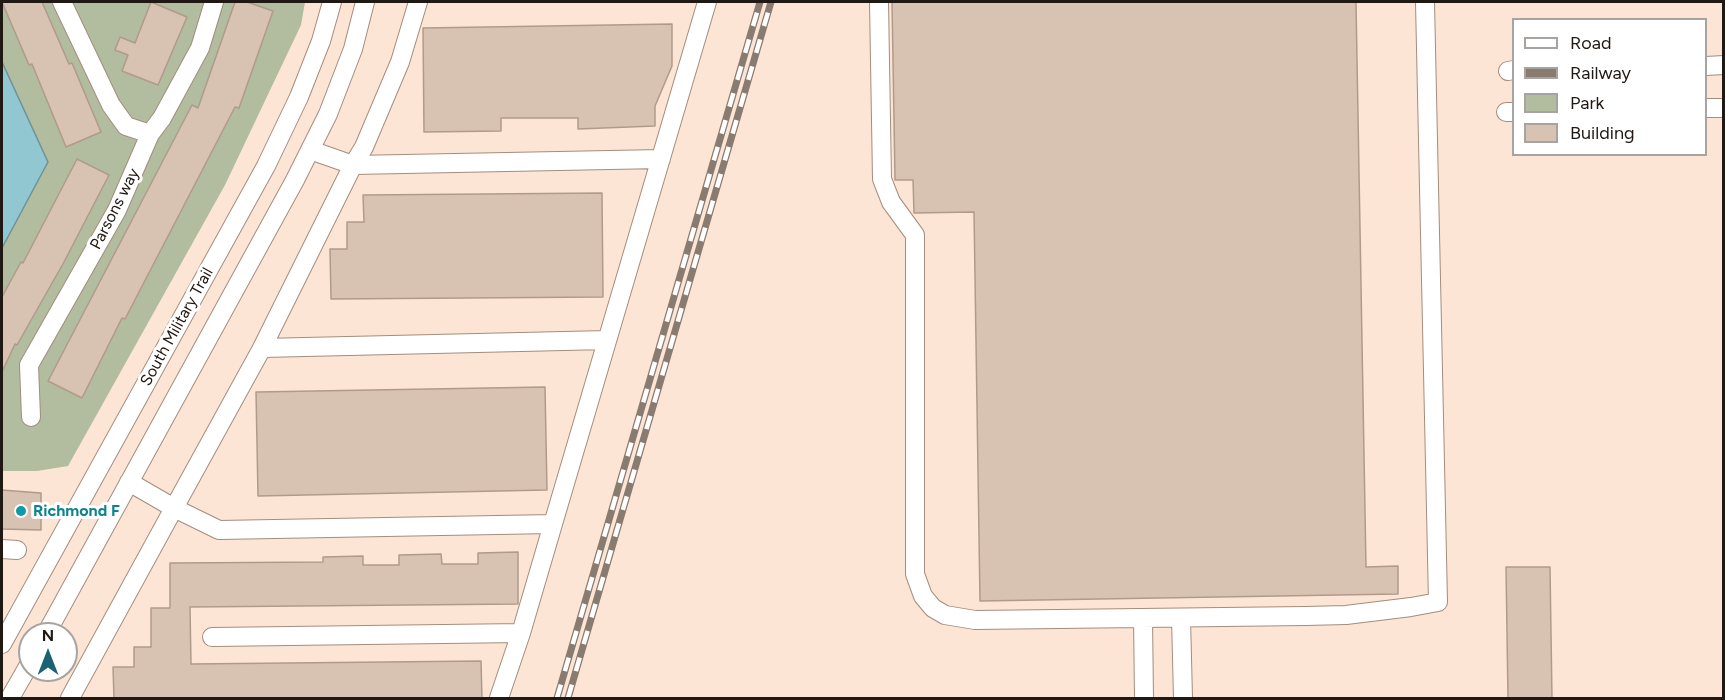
<!DOCTYPE html>
<html>
<head>
<meta charset="utf-8">
<style>
  body { margin:0 }
  #map { position:relative; width:1725px; height:700px; overflow:hidden; background:#fde5d5; font-family:Figtree,sans-serif }
  canvas { display:block }
  .frame { position:absolute; inset:0; border:3px solid #201812; pointer-events:none }
  .legend { position:absolute; left:1512px; top:18px; width:195px; height:138px; box-sizing:border-box; background:#fff; border:2px solid #a6a3a0; margin:0; padding:8px 10px; list-style:none; font-size:18px; color:#201812 }
  .legend li { display:flex; align-items:center; gap:12px; height:30px }
  .legend b { width:30px; border:2px solid #a6a3a0 }
  .north { position:absolute; left:18px; top:622px; width:60px; height:60px; box-sizing:border-box; background:#fff; border:2px solid #a6a3a0; border-radius:50%; rotate:0deg; font-size:16px; font-weight:700; line-height:24px; text-align:center; color:#201812 }
  .north::after { content:''; display:block; margin:auto; width:21px; height:27px; background:#1b6272; clip-path:polygon(50% 0,100% 100%,50% 72%,0 100%) }
</style>
</head>
<body>
<div id="map">
<canvas width="1725" height="700"></canvas>
<div class="frame"></div>
<ul class="legend">
<li><b style="height:8px;background:#fff"></b>Road</li>
<li><b style="height:8px;background:#8a7b70"></b>Railway</li>
<li><b style="height:16px;background:#b2bc9e"></b>Park</li>
<li><b style="height:16px;background:#d8c2b2"></b>Building</li>
</ul>
<div class="north">N</div>
</div>
<script>
const ctx = document.querySelector('canvas').getContext('2d');
ctx.lineJoin = 'round';
function paint(path, color) {
  ctx.fillStyle = color;
  ctx.fill(path, 'evenodd');
}
function poly(rows) {
  const path = new Path2D();
  for (const r of rows) {
    path.moveTo(r[0], r[1]);
    for (let i = 2; i < r.length; i += 2) path.lineTo(r[i], r[i + 1]);
  }
  return path;
}
function trace(path, color, width, dash) {
  ctx.strokeStyle = color;
  ctx.lineWidth = width;
  ctx.lineCap = dash ? 'butt' : 'round';
  ctx.setLineDash(dash || []);
  ctx.stroke(path);
}
function write(font, color, halo, rows, align = 'center') {
  ctx.font = font + ' Figtree,sans-serif';
  ctx.lineWidth = 6;
  ctx.setLineDash([]);
  ctx.textBaseline = 'middle';
  ctx.strokeStyle = halo;
  ctx.fillStyle = color;
  for (const [text, x, y, turn = 0] of rows) {
    ctx.save();
    ctx.translate(x, y);
    ctx.rotate((+turn || 0) * Math.PI / 180);
    ctx.textAlign = isNaN(turn) ? turn : align;
    if (halo) ctx.strokeText(text, 0, 0);
    ctx.fillText(text, 0, 0);
    ctx.restore();
  }
}
paint(poly([
  [2,2,305,2,301,25,225,185,68,466,37,471,2,471]
]), '#b2bc9e');
const water = poly([
  [2,62,48,162,2,248,2,62]
]);
paint(water, '#90c7d1');
trace(water, '#6e9298', 1.5);
const building = poly([
  [2,2,42,2,69,64,72,63,101,132,66,147,32,64,29,65,2,2],
  [151,2,187,17,158,85,122,71,128,55,115,50,120,37,135,43,151,2],
  [235,2,247,2,273,11,239,108,235,107,125,319,122,318,82,398,48,381,192,105,198,108,235,2],
  [892,2,1356,2,1366,567,1398,566,1398,594,980,601,974,212,914,213,913,180,895,180,892,2],
  [672,24,672,66,655,106,655,126,578,129,578,118,501,118,501,131,424,132,423,28,672,24],
  [77,159,109,175,64,262,17,345,15,344,2,372,2,297,21,262,23,263,77,159],
  [602,193,603,297,331,299,330,249,347,249,347,222,364,222,363,195,602,193],
  [545,387,547,490,258,496,256,392,545,387],
  [2,490,41,493,41,530,2,529,2,490],
  [518,552,518,604,190,607,191,664,481,661,482,699,114,699,113,667,134,667,134,647,151,647,151,608,170,608,170,563,323,562,323,557,363,556,363,565,399,565,399,555,441,554,442,564,478,564,478,553,518,552],
  [1506,567,1550,567,1552,699,1508,699,1506,567]
]);
paint(building, '#d8c2b2');
trace(building, '#b09b8b', 1.5);
const minor = poly([
  [62,2,111,105,126,126,150,134],
  [879,2,882,179,891,202,915,235,915,574,923,596,933,608,945,615,975,620,1306,616,1346,615,1411,607,1438,602,1425,2],
  [1706,66,1724,65],
  [1508,71,1514,70],
  [1706,108,1724,108],
  [1506,112,1514,112],
  [310,150,353,165,364,147,400,62,418,2],
  [262,348,607,340],
  [31,417,29,365,117,210,150,134,162,118,200,48,214,2],
  [553,524,707,2],
  [2,549,17,550],
  [1143,618,1144,698],
  [1181,618,1183,698],
  [46,634,295,180,328,114,353,49,365,2],
  [212,637,521,633,553,524,219,530,174,508,262,348,353,165,661,159],
  [2,644,266,166,299,97,321,41,332,2],
  [10,698,30,663],
  [70,698,174,508,129,482],
  [499,698,521,633]
]);
trace(minor, '#a38d7e', 20);
trace(minor, '#fff', 18);
const rail = poly([
  [557,698,760,2],
  [568,698,771,2]
]);
trace(rail, '#8a7b70', 7);
trace(rail, '#fff', 4.5, [14]);
for (const [x, y, r, color] of [
  [21,511,6,"#0f9aa8"]
]) {
  const dot = new Path2D();
  dot.arc(x, y, r, 0, 2 * Math.PI);
  ctx.fillStyle = color;
  ctx.fill(dot);
  trace(dot, '#fff', 2);
}
write('16px', '#201812', '#fff', [
  ["Parsons way",115,209,-63],
  ["South Military Trail",177,327,-61]
]);
write('bold 16px', '#0d838f', '#fff', [
  ["Richmond F",33,511]
], 'left');
</script>
</body>
</html>
